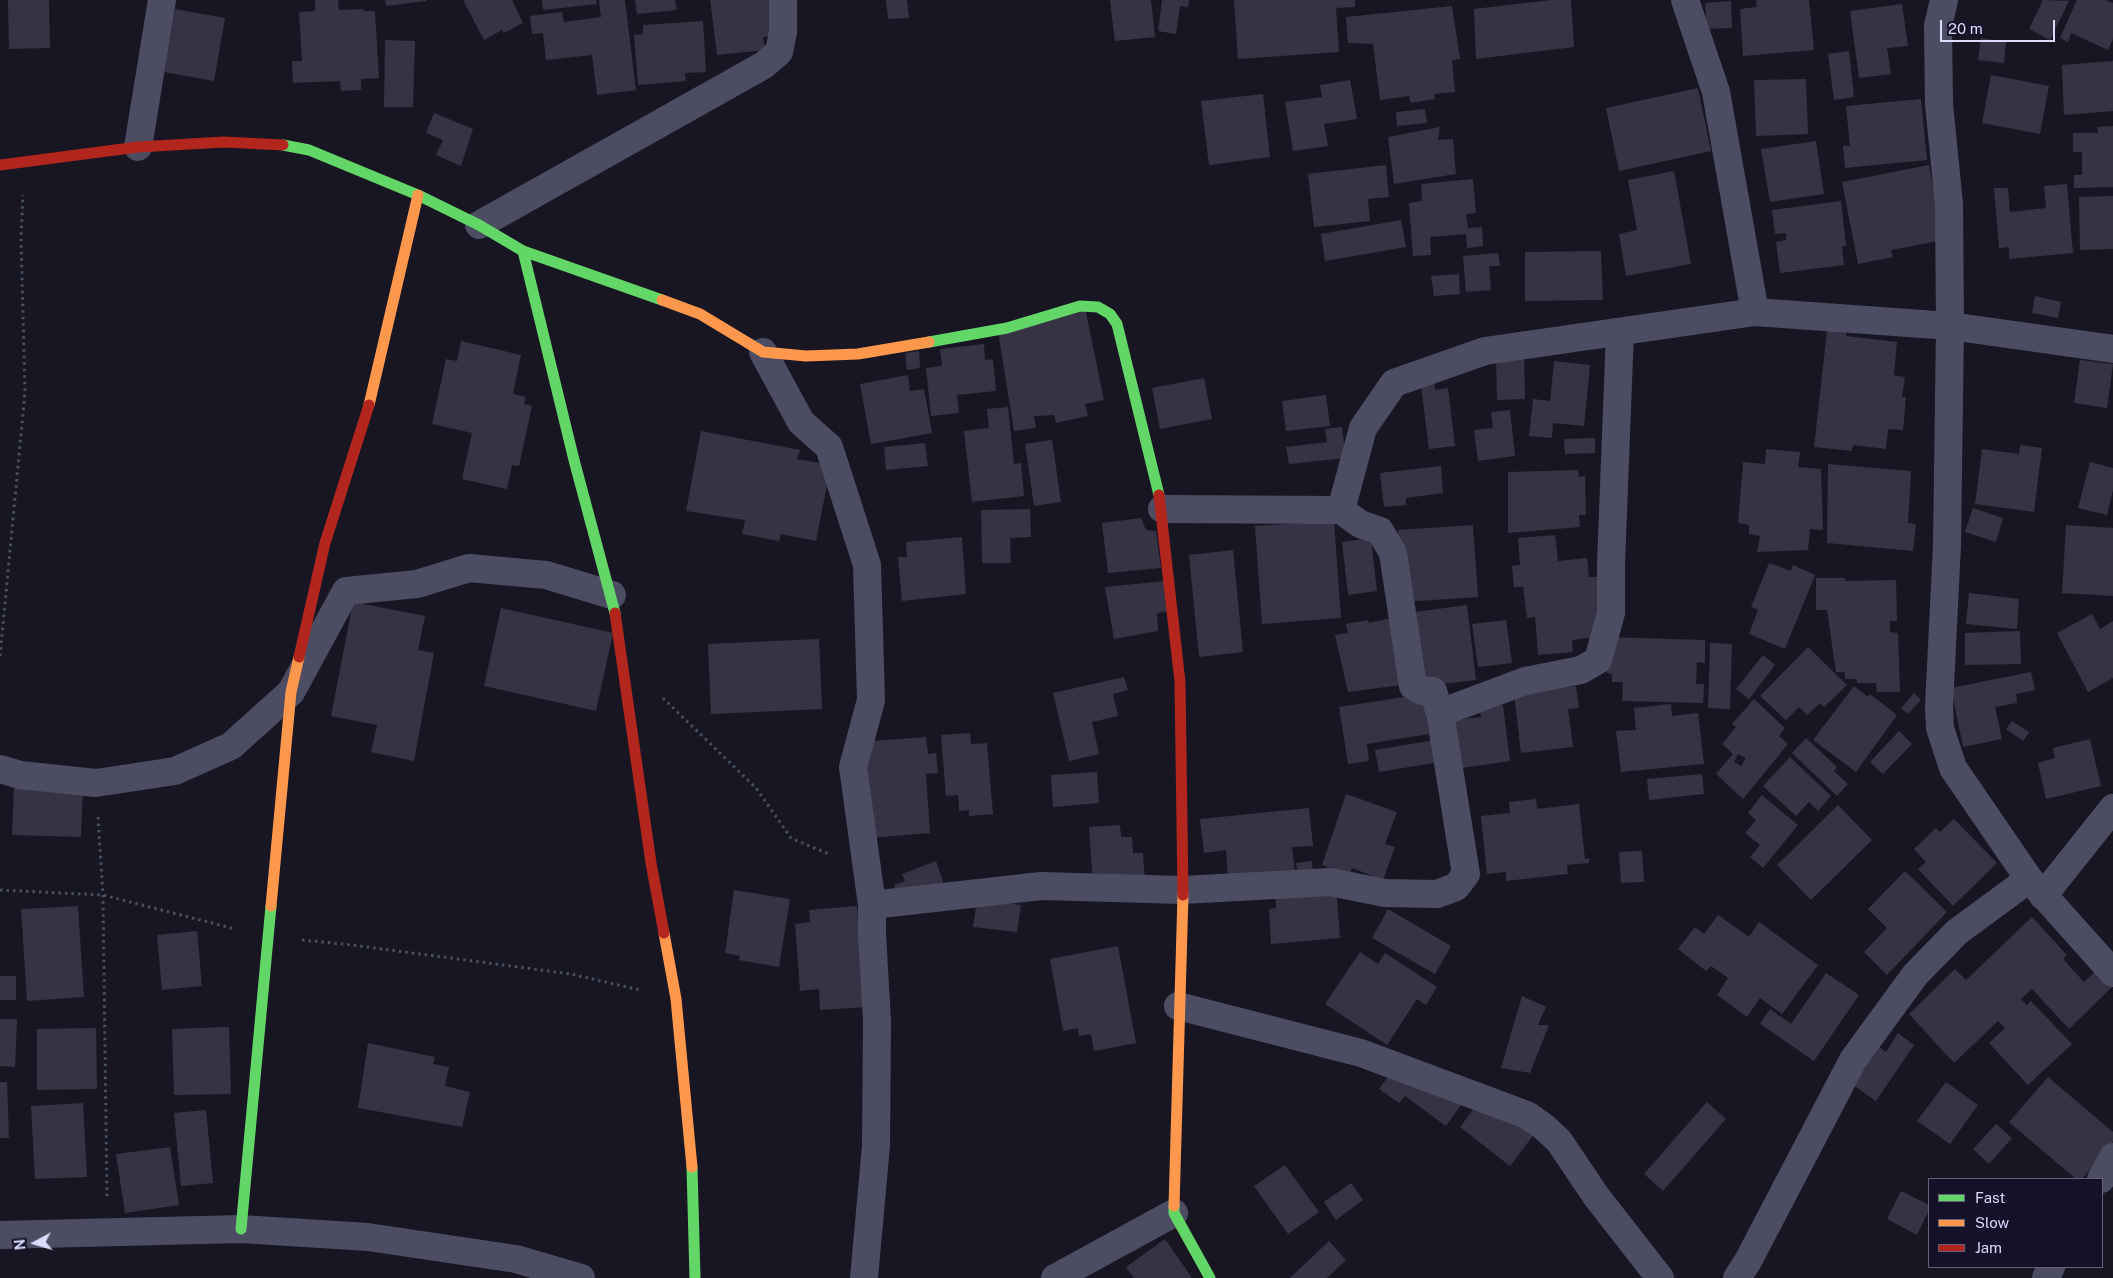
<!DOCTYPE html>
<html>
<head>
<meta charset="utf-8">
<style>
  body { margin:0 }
  #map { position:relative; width:2113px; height:1278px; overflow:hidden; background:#181623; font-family:"Public Sans",sans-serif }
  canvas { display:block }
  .legend { position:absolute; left:1928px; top:1178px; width:175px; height:90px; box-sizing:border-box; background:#141128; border:1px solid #64617d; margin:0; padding:6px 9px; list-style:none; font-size:15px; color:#dcdafd }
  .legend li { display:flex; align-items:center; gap:10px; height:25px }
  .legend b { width:25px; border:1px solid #64617d }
  .north { position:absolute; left:10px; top:1218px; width:50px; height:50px; -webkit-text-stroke:4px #141128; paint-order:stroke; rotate:264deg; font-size:14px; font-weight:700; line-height:20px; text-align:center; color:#dcdafd }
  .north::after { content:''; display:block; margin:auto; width:18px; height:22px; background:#dcdafd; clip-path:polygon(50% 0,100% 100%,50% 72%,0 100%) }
  .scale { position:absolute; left:1940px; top:20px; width:115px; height:22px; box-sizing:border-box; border:2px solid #dcdafd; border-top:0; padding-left:6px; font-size:15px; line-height:18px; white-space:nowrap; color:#dcdafd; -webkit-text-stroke:4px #141128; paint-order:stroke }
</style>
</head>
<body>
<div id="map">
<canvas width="2113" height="1278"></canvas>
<ul class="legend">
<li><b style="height:6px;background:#63d668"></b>Fast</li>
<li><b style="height:6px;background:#ff974d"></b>Slow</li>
<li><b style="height:6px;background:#b3261e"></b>Jam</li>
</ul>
<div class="north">N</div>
<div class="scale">20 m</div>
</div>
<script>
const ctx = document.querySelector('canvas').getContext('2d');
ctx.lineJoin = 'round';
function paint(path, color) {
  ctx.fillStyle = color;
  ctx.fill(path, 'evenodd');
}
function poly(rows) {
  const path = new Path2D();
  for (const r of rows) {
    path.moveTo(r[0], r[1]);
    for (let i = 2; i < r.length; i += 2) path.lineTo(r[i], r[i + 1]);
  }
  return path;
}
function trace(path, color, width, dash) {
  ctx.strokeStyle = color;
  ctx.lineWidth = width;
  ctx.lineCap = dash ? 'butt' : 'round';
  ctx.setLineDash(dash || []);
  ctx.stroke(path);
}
paint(poly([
  [8,0,49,0,50,48,9,49],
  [315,0,338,0,339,10,363,9,364,11,375,11,379,78,361,79,361,90,341,91,340,81,293,83,292,61,302,61,299,12,315,11],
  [385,0,426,0,426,1,386,6],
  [463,0,512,0,523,23,504,33,502,30,484,40],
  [542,0,596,0,597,4,543,10],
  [599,0,625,0,636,90,597,95,592,55,546,60,543,33,532,34,530,16,562,12,564,22,601,17],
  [635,0,675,0,677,10,637,14],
  [710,0,770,0,774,36,763,37,765,50,717,55],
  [886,0,907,0,909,18,888,19],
  [1110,0,1151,0,1155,37,1115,41],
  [1162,0,1189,0,1188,7,1180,6,1176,34,1158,31],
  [1234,0,1355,0,1355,7,1336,8,1339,52,1238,59],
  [1552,0,1571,0,1574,47,1476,59,1474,9],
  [1756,0,1809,0,1814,50,1743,56,1740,9,1757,7],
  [2043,0,2069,1,2050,40,2029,29],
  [2077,0,2105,0,2113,3,2113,39,2108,50,2071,33,2068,42,2060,38],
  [1731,1,1732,28,1707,29,1705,3],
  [1902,4,1908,46,1887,48,1891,74,1859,78,1850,11],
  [1452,6,1460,59,1452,60,1455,92,1434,94,1435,99,1411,103,1409,96,1380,100,1373,44,1348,43,1346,17],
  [175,9,225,18,214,81,164,72],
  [703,21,706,72,685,73,686,81,638,85,634,35,643,34,643,25],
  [1981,38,2006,42,2004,63,1978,60],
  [385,40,415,41,413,107,384,107],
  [1849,51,1854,97,1834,100,1828,54],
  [2113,61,2113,111,2064,115,2062,65],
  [1991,75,2049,86,2040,134,1982,123],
  [1806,79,1808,134,1756,136,1754,80],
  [1350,80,1357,119,1324,124,1328,146,1293,151,1285,102,1322,97,1320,85],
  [1698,88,1711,151,1619,171,1606,108],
  [1263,94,1270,157,1209,165,1201,101],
  [1921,99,1927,160,1845,168,1843,146,1850,146,1846,106],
  [1425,109,1427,123,1397,126,1396,112],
  [434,113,473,129,461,166,436,155,443,140,426,133],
  [2113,126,2113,187,2074,188,2074,175,2082,175,2082,152,2073,152,2073,133,2098,133,2097,127],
  [1440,127,1438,140,1453,139,1456,174,1394,184,1388,137],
  [1816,141,1824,194,1770,202,1761,149],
  [1386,165,1389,197,1368,199,1370,221,1314,227,1308,174],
  [1929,165,1943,240,1891,250,1893,257,1858,264,1842,182],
  [1674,171,1691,264,1626,276,1619,234,1637,230,1628,180],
  [1473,179,1476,213,1466,214,1468,228,1482,227,1483,246,1467,248,1466,234,1430,237,1431,255,1413,256,1409,203,1422,201,1421,184],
  [2067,184,2073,253,2009,259,2009,247,1999,248,1994,188,2008,188,2010,212,2046,208,2044,186],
  [2113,196,2113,249,2080,250,2079,197],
  [1841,201,1846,246,1842,246,1844,265,1780,273,1776,242,1786,240,1786,233,1775,234,1772,210],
  [1401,220,1406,247,1325,261,1321,234],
  [1601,251,1603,300,1525,301,1525,252],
  [1498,253,1500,266,1489,266,1491,290,1466,292,1463,256],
  [1459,274,1460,294,1434,296,1431,276],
  [2035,296,2061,302,2058,318,2032,313],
  [1084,303,1104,400,1085,404,1088,416,1056,423,1054,415,1034,416,1036,428,1014,431,997,325],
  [1828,322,1848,324,1846,336,1897,342,1894,375,1905,377,1902,397,1906,397,1903,430,1888,429,1886,449,1853,445,1852,451,1814,447],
  [461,341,521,355,513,394,526,397,524,404,532,406,519,466,512,465,507,489,462,479,472,433,432,424,446,359,457,361],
  [984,344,985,360,993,359,996,391,957,395,959,413,931,416,926,368,942,366,940,349],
  [919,351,920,368,907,370,905,353],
  [1496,355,1524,355,1525,399,1497,400],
  [2080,360,2113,364,2107,408,2074,403],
  [1554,361,1590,365,1584,426,1553,423,1552,438,1529,436,1533,399,1550,401],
  [908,375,910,391,924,389,932,433,871,444,860,384],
  [1434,375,1435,390,1448,388,1455,446,1429,449,1420,377],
  [1204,378,1212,419,1160,429,1152,388],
  [1326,395,1330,426,1286,431,1282,401],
  [1008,407,1014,464,1021,463,1024,496,972,502,964,431,989,428,987,409],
  [1510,410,1515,456,1478,461,1474,430,1493,428,1491,412],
  [1342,427,1346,458,1289,464,1286,447,1327,442,1325,429],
  [701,431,800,450,797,459,831,465,816,541,781,534,779,541,742,534,745,520,686,511],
  [1595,438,1595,453,1565,454,1564,439],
  [1052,440,1061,502,1034,506,1025,444],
  [925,443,928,466,886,470,884,447],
  [2020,445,2042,448,2034,512,1975,504,1982,449,2019,454],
  [1766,449,1800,452,1798,467,1821,469,1823,530,1810,529,1808,550,1757,552,1760,536,1749,534,1749,525,1738,523,1743,462,1765,464],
  [2090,462,2113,468,2113,490,2107,515,2078,508],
  [1828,464,1911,471,1908,523,1916,524,1913,551,1827,543],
  [1441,466,1443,493,1406,498,1406,505,1384,507,1380,473],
  [1578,470,1579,477,1585,476,1586,515,1579,515,1580,527,1508,533,1508,472],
  [1973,508,2003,518,1996,542,1965,532],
  [1030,509,1031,537,1010,538,1011,563,982,563,981,510],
  [1141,518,1146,530,1156,531,1161,568,1108,573,1102,523],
  [1334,521,1341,618,1262,624,1255,526],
  [1473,525,1478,597,1403,602,1398,530],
  [2066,525,2113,528,2113,596,2062,593],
  [1555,535,1558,561,1587,558,1589,577,1597,577,1602,636,1572,640,1573,652,1538,655,1535,617,1527,618,1523,587,1514,587,1512,566,1520,565,1518,538],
  [962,537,966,594,902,601,898,557,907,557,906,542],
  [1371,538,1377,591,1348,595,1342,542],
  [1233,550,1243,652,1199,657,1189,555],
  [1769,563,1791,571,1793,565,1815,575,1785,649,1749,634,1758,610,1751,607],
  [1816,578,1845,578,1845,581,1896,580,1897,621,1890,621,1890,632,1898,633,1900,692,1877,692,1876,683,1857,683,1857,679,1845,679,1845,672,1836,672,1827,610,1816,610],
  [1165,581,1169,611,1157,613,1158,631,1114,639,1105,587],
  [1969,593,2019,599,2017,629,1966,624],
  [353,602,425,616,418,650,434,653,414,761,371,752,377,725,331,716],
  [1467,605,1476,680,1417,687,1408,613],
  [501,608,613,633,596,711,484,686],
  [2092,614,2100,629,2113,621,2113,678,2088,692,2057,633],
  [1392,618,1409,684,1348,692,1335,635,1348,633,1346,624,1368,620,1369,623],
  [1506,620,1512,663,1478,667,1472,624],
  [2020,631,2021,664,1965,665,1965,633],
  [1605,637,1705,640,1705,663,1697,662,1696,684,1704,684,1703,703,1622,701,1623,682,1612,682,1612,674,1607,673],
  [819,639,822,709,711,714,708,644],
  [1710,643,1732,644,1730,709,1708,708],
  [1808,647,1847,685,1824,707,1820,703,1807,715,1799,707,1786,720,1760,696],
  [1763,655,1775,665,1749,699,1736,689],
  [2031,672,2035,690,2016,694,2017,703,1995,707,2002,739,1963,747,1951,688],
  [1124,677,1128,690,1113,694,1118,716,1092,722,1099,754,1069,761,1053,693],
  [1576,686,1579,708,1568,709,1573,747,1521,753,1514,693],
  [1854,686,1868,697,1870,694,1897,715,1856,772,1813,740],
  [1914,693,1921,700,1908,714,1901,708],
  [1423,694,1429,734,1367,744,1369,761,1348,764,1339,707],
  [1754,699,1785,728,1779,736,1788,744,1743,799,1716,774,1733,754,1722,744,1736,727,1732,724],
  [1738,754,1746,758,1741,766,1734,762],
  [1671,704,1672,716,1698,713,1704,764,1621,772,1616,731,1636,730,1634,708],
  [1503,705,1510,761,1455,769,1449,721,1481,717,1480,708],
  [2012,721,2029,732,2023,741,2006,729],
  [1899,731,1912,744,1883,774,1870,762],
  [970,733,971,744,987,743,993,814,969,816,969,810,959,811,958,795,946,796,941,735],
  [926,737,928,754,936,753,938,773,926,774,930,833,869,838,860,742],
  [1806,738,1837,767,1834,771,1848,784,1837,796,1792,753],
  [2090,739,2101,786,2046,799,2038,763,2055,758,2053,748],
  [1436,740,1440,762,1379,772,1375,750],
  [1790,757,1831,796,1818,811,1809,802,1796,816,1763,786],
  [1097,772,1099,803,1053,807,1051,775],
  [1702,774,1704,794,1649,800,1647,779],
  [14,784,83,787,81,837,12,835],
  [1346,794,1397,812,1385,844,1395,847,1383,880,1352,868,1349,875,1322,865],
  [1762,795,1798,825,1763,868,1750,857,1760,845,1745,833,1756,820,1748,813],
  [1536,799,1537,809,1579,804,1585,859,1589,858,1589,863,1567,865,1568,874,1506,881,1506,872,1487,874,1481,816,1510,813,1509,802],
  [1838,805,1872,840,1811,900,1777,865],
  [1309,808,1313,846,1292,847,1295,872,1228,879,1226,850,1204,853,1200,819],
  [1954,819,1997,863,1953,906,1918,869,1926,862,1914,849,1936,828,1940,832],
  [1120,825,1121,837,1132,837,1133,853,1143,853,1145,881,1093,885,1089,827],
  [1642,851,1644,882,1621,883,1619,852],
  [936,861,944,885,899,901,894,885,905,881,902,874],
  [1312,861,1313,875,1298,877,1296,863],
  [1905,871,1947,912,1887,975,1864,952,1887,928,1868,909],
  [1336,885,1340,938,1271,944,1269,909,1276,908,1275,890],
  [734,890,790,899,779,967,739,960,740,956,725,953],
  [977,900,1021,905,1017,932,973,927],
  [78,906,84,997,27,1001,21,909],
  [857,906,865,1007,820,1010,819,989,800,991,795,924,810,922,809,910],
  [1388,909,1451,946,1435,974,1372,938],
  [1718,915,1749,937,1759,922,1818,965,1782,1014,1760,998,1747,1017,1717,995,1728,978,1711,966,1706,971,1678,949,1695,927,1704,934],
  [2032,917,2067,955,2063,959,2084,982,2101,966,2113,979,2113,986,2069,1029,2032,989,2021,999,2027,1005,2031,1001,2072,1044,2028,1085,1989,1043,2005,1028,1998,1021,1954,1063,1909,1014,1955,969,1966,980],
  [197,931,202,986,162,990,157,935],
  [1118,946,1136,1043,1094,1051,1091,1034,1079,1036,1078,1028,1063,1031,1050,959],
  [1360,952,1378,964,1385,953,1437,987,1426,1005,1417,999,1387,1045,1325,1004],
  [1826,973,1859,995,1814,1061,1760,1024,1770,1009,1791,1024],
  [0,976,16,976,16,1000,0,1000],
  [1522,996,1546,1007,1538,1025,1549,1025,1530,1073,1501,1068],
  [0,1019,17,1019,15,1067,0,1066],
  [229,1027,231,1094,174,1095,172,1029],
  [96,1028,97,1089,37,1090,37,1029],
  [1898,1033,1914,1045,1876,1101,1850,1083,1875,1044,1886,1052],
  [368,1043,435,1057,433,1064,449,1067,445,1086,470,1092,462,1127,358,1108],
  [1393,1070,1468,1095,1446,1126,1405,1096,1399,1103,1379,1089],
  [2048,1077,2113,1132,2113,1142,2082,1179,2076,1179,2009,1122],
  [0,1082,7,1082,9,1138,0,1138],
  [1946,1082,1978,1105,1950,1144,1917,1121],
  [1485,1094,1535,1133,1510,1166,1460,1127],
  [1707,1102,1726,1119,1663,1191,1644,1174],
  [83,1103,87,1177,35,1179,31,1106],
  [206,1110,213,1183,181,1186,174,1113],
  [1996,1124,2012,1138,1989,1164,1973,1149],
  [170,1147,179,1205,125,1213,116,1154],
  [1285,1165,1319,1212,1288,1234,1254,1186],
  [1351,1183,1363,1200,1336,1220,1324,1202],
  [1901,1191,1929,1205,1929,1210,1917,1235,1887,1219],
  [1165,1239,1192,1278,1134,1278,1126,1267],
  [1329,1241,1346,1260,1327,1278,1290,1278]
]), '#363444');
trace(poly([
  [0,656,25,392,21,238,23,195],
  [663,698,756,788,791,838,831,855],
  [98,817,103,895,107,1198],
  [0,890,103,895,235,929],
  [302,940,352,945,571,974,640,990]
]), '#46525f', 3, [2.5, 4]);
trace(poly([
  [1685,0,1716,92,1755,312],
  [1944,0,1938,26,1939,104,1949,204,1950,326,1947,545,1939,706,1940,728,1953,768,2029,879,2113,973],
  [138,147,162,0],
  [479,225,764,65,779,52,783,32,783,0],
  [763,352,801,422,829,447,867,565,871,700,853,767,872,905,872,934,877,1021,876,1146,864,1278],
  [1341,510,1363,428,1394,383,1485,351,1755,312,1950,326,2113,349],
  [1440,713,1525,681,1581,670,1598,660,1611,613,1611,563,1620,332],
  [0,769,20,775,96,783,175,771,231,746,291,692,346,591,417,584,469,568,546,575,612,595],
  [2043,896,2113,808],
  [872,905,1041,886,1183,890,1330,882,1385,893,1437,894,1456,887,1466,874,1440,713,1433,691,1422,691,1413,686,1393,553,1380,531,1360,524,1341,510,1162,509],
  [1178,1006,1361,1053,1527,1115,1544,1127,1559,1141,1596,1196,1660,1278],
  [2101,1179,2113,1157],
  [0,1235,241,1229,368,1237,516,1259,581,1278],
  [1055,1278,1174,1213],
  [1737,1278,1748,1261,1853,1060,1915,975,1957,932,2029,879],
  [2046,1278,2051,1267]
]), '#4c4c63', 28);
trace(poly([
  [283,145,309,150,418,195,479,225,523,251,662,300],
  [523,251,574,460,615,613],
  [929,342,1007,328,1080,306,1098,307,1110,314,1117,324,1159,495],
  [692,1167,695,1278],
  [1174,1206,1174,1213,1210,1278],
  [241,1229,271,906]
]), '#63d668', 11);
trace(poly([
  [662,300,700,314,763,352,806,356,858,354,929,342],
  [369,405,418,195],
  [271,906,291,692,299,657],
  [664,933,676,999,692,1167],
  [1174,1206,1183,895]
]), '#ff974d', 11);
trace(poly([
  [0,165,138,147,224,142,283,145],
  [1159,495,1180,682,1183,895],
  [615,613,651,863,664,933],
  [299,657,325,543,369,405]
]), '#b3261e', 11);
</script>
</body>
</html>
